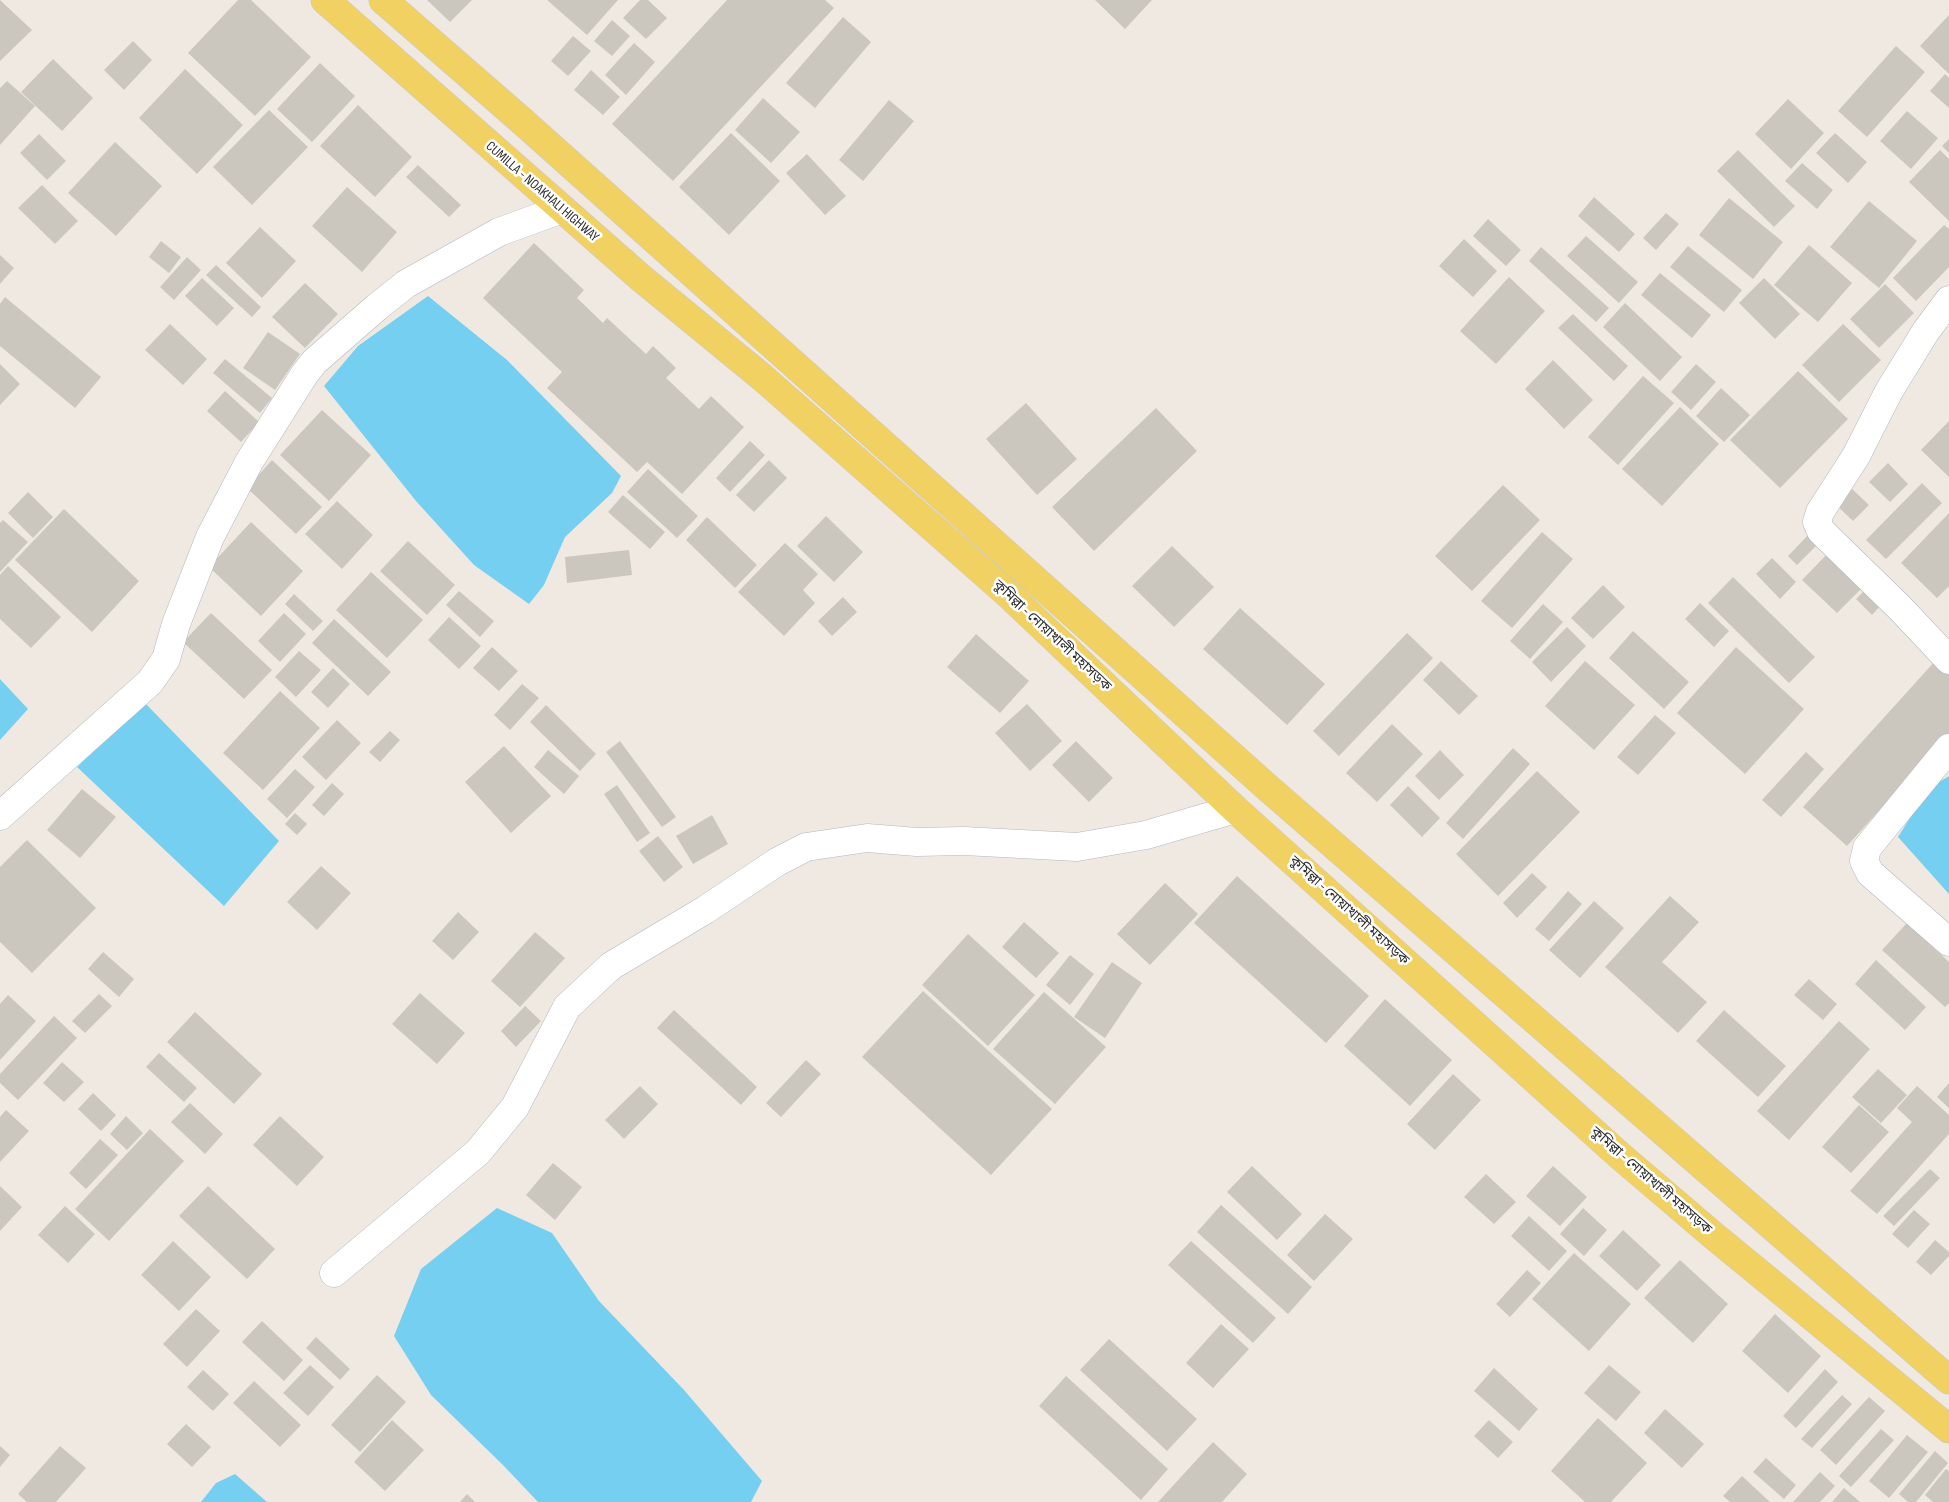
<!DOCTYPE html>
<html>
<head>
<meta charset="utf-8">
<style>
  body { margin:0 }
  canvas { display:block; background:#efe9e1 }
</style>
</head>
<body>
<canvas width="1949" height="1502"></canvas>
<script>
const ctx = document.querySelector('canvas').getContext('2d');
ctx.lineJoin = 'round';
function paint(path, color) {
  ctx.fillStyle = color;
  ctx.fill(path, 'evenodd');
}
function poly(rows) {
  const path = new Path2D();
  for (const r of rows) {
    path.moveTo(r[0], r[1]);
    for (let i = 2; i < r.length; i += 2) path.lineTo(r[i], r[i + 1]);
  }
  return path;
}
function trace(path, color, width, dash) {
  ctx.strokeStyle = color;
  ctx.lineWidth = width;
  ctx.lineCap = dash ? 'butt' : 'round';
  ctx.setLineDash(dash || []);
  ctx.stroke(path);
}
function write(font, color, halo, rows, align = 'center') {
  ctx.font = font + ' "Sofia Sans Condensed","Noto Sans Bengali",sans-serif';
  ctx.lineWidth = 5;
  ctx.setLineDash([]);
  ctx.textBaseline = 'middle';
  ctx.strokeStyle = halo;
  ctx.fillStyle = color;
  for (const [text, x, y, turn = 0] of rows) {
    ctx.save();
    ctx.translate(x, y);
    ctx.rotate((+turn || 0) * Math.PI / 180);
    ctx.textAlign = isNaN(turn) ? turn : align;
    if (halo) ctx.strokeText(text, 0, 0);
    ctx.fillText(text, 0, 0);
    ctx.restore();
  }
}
paint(poly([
  [428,296,507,360,621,476,612,493,565,537,544,585,529,604,474,565,416,501,324,386,358,346],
  [0,679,28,709,0,740],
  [145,703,279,841,224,906,77,767],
  [1949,776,1949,894,1898,837,1929,788],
  [497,1208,552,1233,599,1301,684,1390,762,1481,751,1502,538,1502,504,1466,431,1395,394,1336,421,1269],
  [235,1474,267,1502,201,1502,216,1483]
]), '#75cff0');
paint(poly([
  [0,0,32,30,0,61],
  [238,0,251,0,311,57,255,116,188,53],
  [427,0,472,0,450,22],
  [547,0,618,0,587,35],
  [640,0,648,0,667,18,646,39,623,18],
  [727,0,825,0,834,8,673,181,612,124],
  [1095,0,1152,0,1125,29],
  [1949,15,1949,74,1920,46],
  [843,17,871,42,815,108,786,83],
  [612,20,630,36,612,56,594,41],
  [573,36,591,51,568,76,551,61],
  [133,41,152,60,124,90,104,70],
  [634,43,655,62,626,95,605,75],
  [1896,46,1925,72,1867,137,1838,111],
  [53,59,93,98,62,131,21,92],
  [320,63,355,96,312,142,277,109],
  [185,69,243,125,197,174,139,118],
  [591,70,620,97,603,115,574,90],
  [1945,74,1949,78,1949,108,1930,91],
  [7,81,35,106,0,145,0,88],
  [763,98,800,132,771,163,735,130],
  [1788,99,1824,133,1791,169,1755,134],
  [889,100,914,121,863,181,839,160],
  [358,105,412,157,375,197,320,146],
  [269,110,308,147,252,205,213,167],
  [1907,111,1938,138,1911,169,1880,141],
  [731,133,780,181,729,235,679,187],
  [1835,133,1867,162,1848,183,1816,153],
  [39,134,66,161,47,180,20,153],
  [1949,139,1949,153,1942,146],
  [115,142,162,186,116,236,68,193],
  [1738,150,1795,206,1774,227,1717,171],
  [1940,150,1949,159,1949,221,1909,182],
  [807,154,846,196,825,215,786,173],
  [1802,163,1833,190,1817,209,1785,181],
  [418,165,461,205,449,217,406,177],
  [42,185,78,221,55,244,18,208],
  [347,187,397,232,362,272,312,226],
  [1594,197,1635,234,1619,252,1578,216],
  [1729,198,1783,242,1753,279,1699,235],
  [1869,201,1917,241,1879,288,1830,247],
  [1666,213,1679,224,1656,250,1643,238],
  [1488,219,1521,250,1506,266,1473,236],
  [1944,225,1949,229,1949,267,1916,301,1893,278],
  [260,227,296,261,262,298,226,263],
  [1586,236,1638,282,1619,303,1567,256],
  [1464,239,1497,271,1473,297,1439,266],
  [161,241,181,257,169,273,149,257],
  [534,243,584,290,577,298,603,323,607,318,646,354,653,346,676,368,666,378,699,409,711,396,744,427,682,494,647,462,637,472,547,388,562,372,483,298],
  [1809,245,1852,283,1818,322,1774,285],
  [1688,246,1742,290,1724,312,1670,267],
  [1541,247,1609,308,1596,322,1529,261],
  [0,255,14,268,0,284],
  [187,257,201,270,174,300,160,287],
  [216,265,261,307,252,317,206,275],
  [1660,273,1711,315,1692,338,1641,295],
  [1509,277,1545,311,1496,364,1460,331],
  [202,278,234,308,217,326,185,296],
  [1764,278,1800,314,1775,339,1739,303],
  [305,283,338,314,305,348,272,317],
  [1885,284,1914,313,1879,348,1850,319],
  [5,297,101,377,75,408,0,346,0,304],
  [1625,303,1682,357,1660,381,1603,327],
  [1573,314,1628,366,1614,381,1558,328],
  [170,324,207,359,183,385,145,350],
  [1843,324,1881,360,1839,402,1802,365],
  [268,332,300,354,275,390,243,368],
  [225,359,272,398,260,413,213,373],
  [1553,360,1593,400,1564,429,1525,389],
  [0,364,20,384,0,405],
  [1696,364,1716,382,1691,410,1671,392],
  [1798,371,1848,419,1780,488,1730,440],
  [1643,376,1674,403,1618,465,1588,437],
  [1721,388,1750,415,1724,442,1696,416],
  [225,391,259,422,241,442,207,411],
  [1026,403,1077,459,1037,495,986,439],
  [1680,407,1719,444,1662,506,1622,469],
  [1156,408,1197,451,1094,551,1052,507],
  [322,410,371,455,329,501,280,455],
  [1949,421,1949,477,1921,450],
  [750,441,765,455,730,492,716,478],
  [272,460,322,507,296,534,247,488],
  [769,460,787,478,754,512,736,495],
  [1888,463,1908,484,1890,502,1869,482],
  [648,469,698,516,677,538,627,492],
  [1922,483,1942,503,1886,559,1866,540],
  [1503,485,1540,520,1472,591,1435,556],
  [1849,486,1869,505,1853,521,1833,502],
  [28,492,53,517,33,538,8,513],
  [623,495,665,532,650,549,608,512],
  [337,501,373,535,342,569,305,534],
  [64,509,139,581,92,632,15,560],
  [1949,513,1949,586,1937,598,1901,563],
  [826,516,863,552,834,582,797,546],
  [707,517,757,565,735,588,686,540],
  [3,520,28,542,0,572,0,523],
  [251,522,303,571,261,616,209,567],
  [1812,531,1822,540,1797,565,1788,556],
  [1542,532,1573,559,1512,628,1481,601],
  [408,541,455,585,427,615,380,571],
  [785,543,818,574,803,590,815,603,784,636,738,592],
  [1172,546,1214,587,1174,627,1132,586],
  [1833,548,1868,582,1837,613,1802,580],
  [629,550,632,575,567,583,565,557],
  [1772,558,1796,582,1780,599,1756,574],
  [8,566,61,617,31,648,0,619,0,575],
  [371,572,423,620,387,658,336,610],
  [1733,577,1815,657,1789,683,1708,603],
  [1603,585,1625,607,1593,639,1571,618],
  [1866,589,1882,604,1872,615,1856,599],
  [459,591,494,621,480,637,446,605],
  [294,594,323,621,313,631,285,604],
  [843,597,857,612,832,636,818,621],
  [1700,603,1729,631,1714,647,1685,619],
  [1543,604,1563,622,1530,659,1510,641],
  [1240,608,1325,684,1287,725,1203,649],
  [211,613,272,670,244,699,183,642],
  [284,613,306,634,280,662,258,641],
  [449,617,481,646,459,669,428,640],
  [334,619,391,672,368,696,312,643],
  [1567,627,1586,646,1551,682,1532,662],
  [1633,631,1689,682,1664,709,1609,658],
  [1407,633,1433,658,1339,756,1313,731],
  [976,634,1029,681,1000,713,947,667],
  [492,647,518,671,499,691,473,668],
  [1736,647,1804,709,1745,774,1677,713],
  [299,651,321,670,296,697,275,677],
  [1936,660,1949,671,1949,733,1847,846,1803,807],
  [1441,661,1478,696,1459,715,1423,680],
  [1585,661,1635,705,1594,750,1545,706],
  [333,668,350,684,328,708,311,692],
  [522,684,539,698,510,730,494,715],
  [280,691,320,728,263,790,223,753],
  [1027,704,1062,741,1030,771,995,733],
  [546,705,596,754,580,771,530,722],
  [1655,715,1676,733,1638,775,1617,757],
  [337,720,361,743,326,780,302,757],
  [1392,724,1423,754,1377,802,1346,773],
  [390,731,400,740,380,762,369,752],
  [620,741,676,817,662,827,606,752],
  [1076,741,1113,778,1089,802,1052,765],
  [504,746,551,796,511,833,465,782],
  [1513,748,1530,764,1463,839,1446,823],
  [548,750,579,776,564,794,534,767],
  [1440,750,1464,775,1439,800,1415,776],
  [1806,752,1824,769,1781,817,1762,800],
  [295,769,315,787,287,818,267,799],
  [1537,771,1580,812,1498,896,1456,854],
  [332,783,344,794,324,816,312,805],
  [617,785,650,833,637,842,604,794],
  [1408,786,1440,818,1422,837,1390,805],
  [82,789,116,817,80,858,47,830],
  [295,813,307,824,297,835,285,824],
  [712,815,728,844,693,864,676,836],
  [658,836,683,867,664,882,639,851],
  [27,840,96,908,32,973,0,942,0,867],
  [321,866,351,893,317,930,287,902],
  [1532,873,1547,887,1517,918,1503,903],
  [1237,876,1369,996,1326,1043,1194,923],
  [1165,883,1198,914,1150,965,1117,934],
  [1568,891,1582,904,1549,941,1535,929],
  [1670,896,1699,922,1662,962,1707,1002,1678,1033,1605,967],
  [1594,901,1624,928,1580,978,1549,950],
  [458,912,479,932,453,960,432,941],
  [1024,922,1059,953,1036,978,1002,947],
  [1907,923,1949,962,1949,1003,1945,1007,1882,950],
  [535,932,565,958,520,1007,491,981],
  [968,934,1035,995,988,1046,922,985],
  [103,952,134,979,119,997,88,969],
  [1070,955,1094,974,1070,1005,1046,985],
  [1876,960,1926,1007,1905,1030,1855,984],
  [1112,962,1142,983,1105,1038,1074,1017],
  [1809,979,1837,1004,1823,1020,1794,995],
  [923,991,1052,1109,991,1175,862,1057],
  [1044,992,1106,1047,1055,1104,993,1049],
  [420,993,465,1033,437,1064,392,1024],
  [99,994,112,1006,85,1033,72,1021],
  [8,995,36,1021,0,1060,0,1004],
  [1385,999,1452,1060,1410,1106,1344,1046],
  [525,1006,541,1021,516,1047,501,1031],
  [674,1010,757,1087,741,1105,657,1028],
  [1724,1010,1786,1066,1758,1097,1696,1041],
  [195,1012,262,1074,234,1104,167,1042],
  [54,1016,77,1038,18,1100,0,1083,0,1074],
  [1839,1021,1870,1049,1789,1140,1757,1111],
  [159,1053,197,1088,184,1102,146,1067],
  [806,1060,821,1074,781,1117,766,1103],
  [62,1062,84,1082,64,1102,43,1083],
  [1878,1069,1907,1095,1881,1123,1852,1097],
  [1453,1074,1481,1100,1435,1150,1407,1124],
  [1949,1083,1949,1108,1937,1097],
  [640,1086,658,1104,624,1139,605,1120],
  [1917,1086,1949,1115,1949,1134,1877,1214,1850,1191,1912,1122,1897,1108],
  [93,1093,116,1115,101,1131,78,1109],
  [190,1103,223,1134,205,1154,171,1122],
  [1859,1105,1889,1132,1851,1173,1822,1147],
  [6,1110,29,1131,0,1162,0,1117],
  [126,1116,143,1133,127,1150,110,1134],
  [280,1116,324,1157,297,1186,253,1145],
  [150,1129,184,1161,109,1241,75,1209],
  [100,1139,118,1155,86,1189,69,1173],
  [553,1163,582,1187,555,1220,526,1195],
  [1252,1166,1302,1214,1277,1240,1227,1192],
  [1553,1166,1587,1197,1560,1226,1526,1196],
  [1930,1169,1940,1178,1894,1226,1883,1216],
  [1486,1174,1516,1202,1494,1224,1464,1197],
  [0,1186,22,1207,0,1231],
  [208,1186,275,1249,247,1279,179,1216],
  [1221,1205,1312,1287,1288,1314,1197,1232],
  [65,1206,95,1234,68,1263,38,1235],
  [1583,1208,1607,1230,1584,1256,1560,1234],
  [1914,1210,1930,1224,1908,1248,1892,1234],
  [1325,1214,1353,1239,1314,1281,1287,1255],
  [1529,1216,1567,1251,1549,1271,1511,1236],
  [1623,1230,1661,1265,1637,1291,1599,1256],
  [1935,1240,1949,1252,1949,1256,1931,1275,1916,1262],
  [173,1241,211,1277,179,1311,141,1275],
  [1191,1241,1276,1318,1253,1343,1168,1265],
  [1574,1253,1631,1304,1589,1351,1532,1299],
  [1680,1260,1728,1304,1693,1343,1644,1298],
  [1527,1270,1541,1283,1510,1317,1496,1304],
  [196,1309,220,1331,187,1367,163,1344],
  [1775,1314,1821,1356,1788,1393,1742,1351],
  [262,1321,303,1360,284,1381,242,1342],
  [1221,1324,1249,1349,1213,1388,1186,1363],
  [316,1337,350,1369,340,1380,306,1348],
  [1109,1339,1197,1419,1167,1451,1080,1370],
  [310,1365,334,1387,308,1416,283,1393],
  [1609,1365,1641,1392,1616,1421,1584,1393],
  [1494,1368,1538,1409,1519,1431,1474,1391],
  [1825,1369,1838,1382,1796,1428,1783,1416],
  [203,1370,229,1394,213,1411,187,1387],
  [377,1375,406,1402,360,1452,331,1425],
  [1066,1376,1168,1469,1141,1500,1039,1406],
  [254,1381,301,1425,280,1447,233,1403],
  [1842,1395,1852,1404,1812,1448,1801,1439],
  [1869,1397,1885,1411,1836,1465,1820,1450],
  [1665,1409,1704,1444,1682,1468,1644,1433],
  [1598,1418,1647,1463,1611,1502,1585,1502,1551,1471],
  [392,1420,424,1450,385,1491,354,1462],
  [1489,1420,1513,1442,1498,1458,1474,1436],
  [186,1424,211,1447,192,1467,167,1444],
  [1881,1429,1894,1440,1851,1487,1839,1476],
  [1907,1435,1928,1452,1889,1498,1869,1481],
  [1213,1442,1247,1474,1222,1502,1158,1502],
  [0,1446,10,1455,0,1467],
  [60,1446,86,1468,56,1502,27,1502,18,1494],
  [1935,1451,1948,1463,1916,1502,1908,1502,1899,1494],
  [1766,1458,1796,1485,1784,1499,1753,1472],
  [1946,1469,1949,1471,1949,1502,1933,1502,1925,1495],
  [1820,1472,1835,1486,1820,1502,1793,1502],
  [1742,1476,1770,1502,1730,1502,1723,1496],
  [1844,1488,1860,1502,1832,1502],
  [467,1494,475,1502,460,1502]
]), '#cbc7bf');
const street = poly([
  [1949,300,1926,331,1889,391,1856,456,1820,512,1817,522,1821,531,1900,608,1949,660],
  [1949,748,1867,848,1864,861,1870,873,1949,942],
  [0,816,150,682,166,659,176,624,210,537,249,462,304,375,314,362,377,307,406,284,499,232,562,209],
  [334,1273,478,1152,515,1107,567,1007,611,966,705,910,777,862,806,847,867,838,917,842,964,841,1077,847,1146,835,1235,809]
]);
const primary = poly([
  [325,0,641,278,763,378,1009,595,1235,809,1619,1155,1714,1236,1949,1429],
  [383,0,522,121,1268,788,1949,1380]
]);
trace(street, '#b4b7c1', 29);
trace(primary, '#c9c9c9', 29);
trace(street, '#fff', 28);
trace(primary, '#f2d163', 28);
write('14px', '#2e2e2e', '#fff', [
  ["CUMILLA - NOAKHALI HIGHWAY",542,192,41],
  ["কুমিল্লা - নোয়াখালী মহাসড়ক",1052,636,43],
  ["কুমিল্লা - নোয়াখালী মহাসড়ক",1349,911,42],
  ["কুমিল্লা - নোয়াখালী মহাসড়ক",1651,1181,41]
]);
</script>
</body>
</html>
